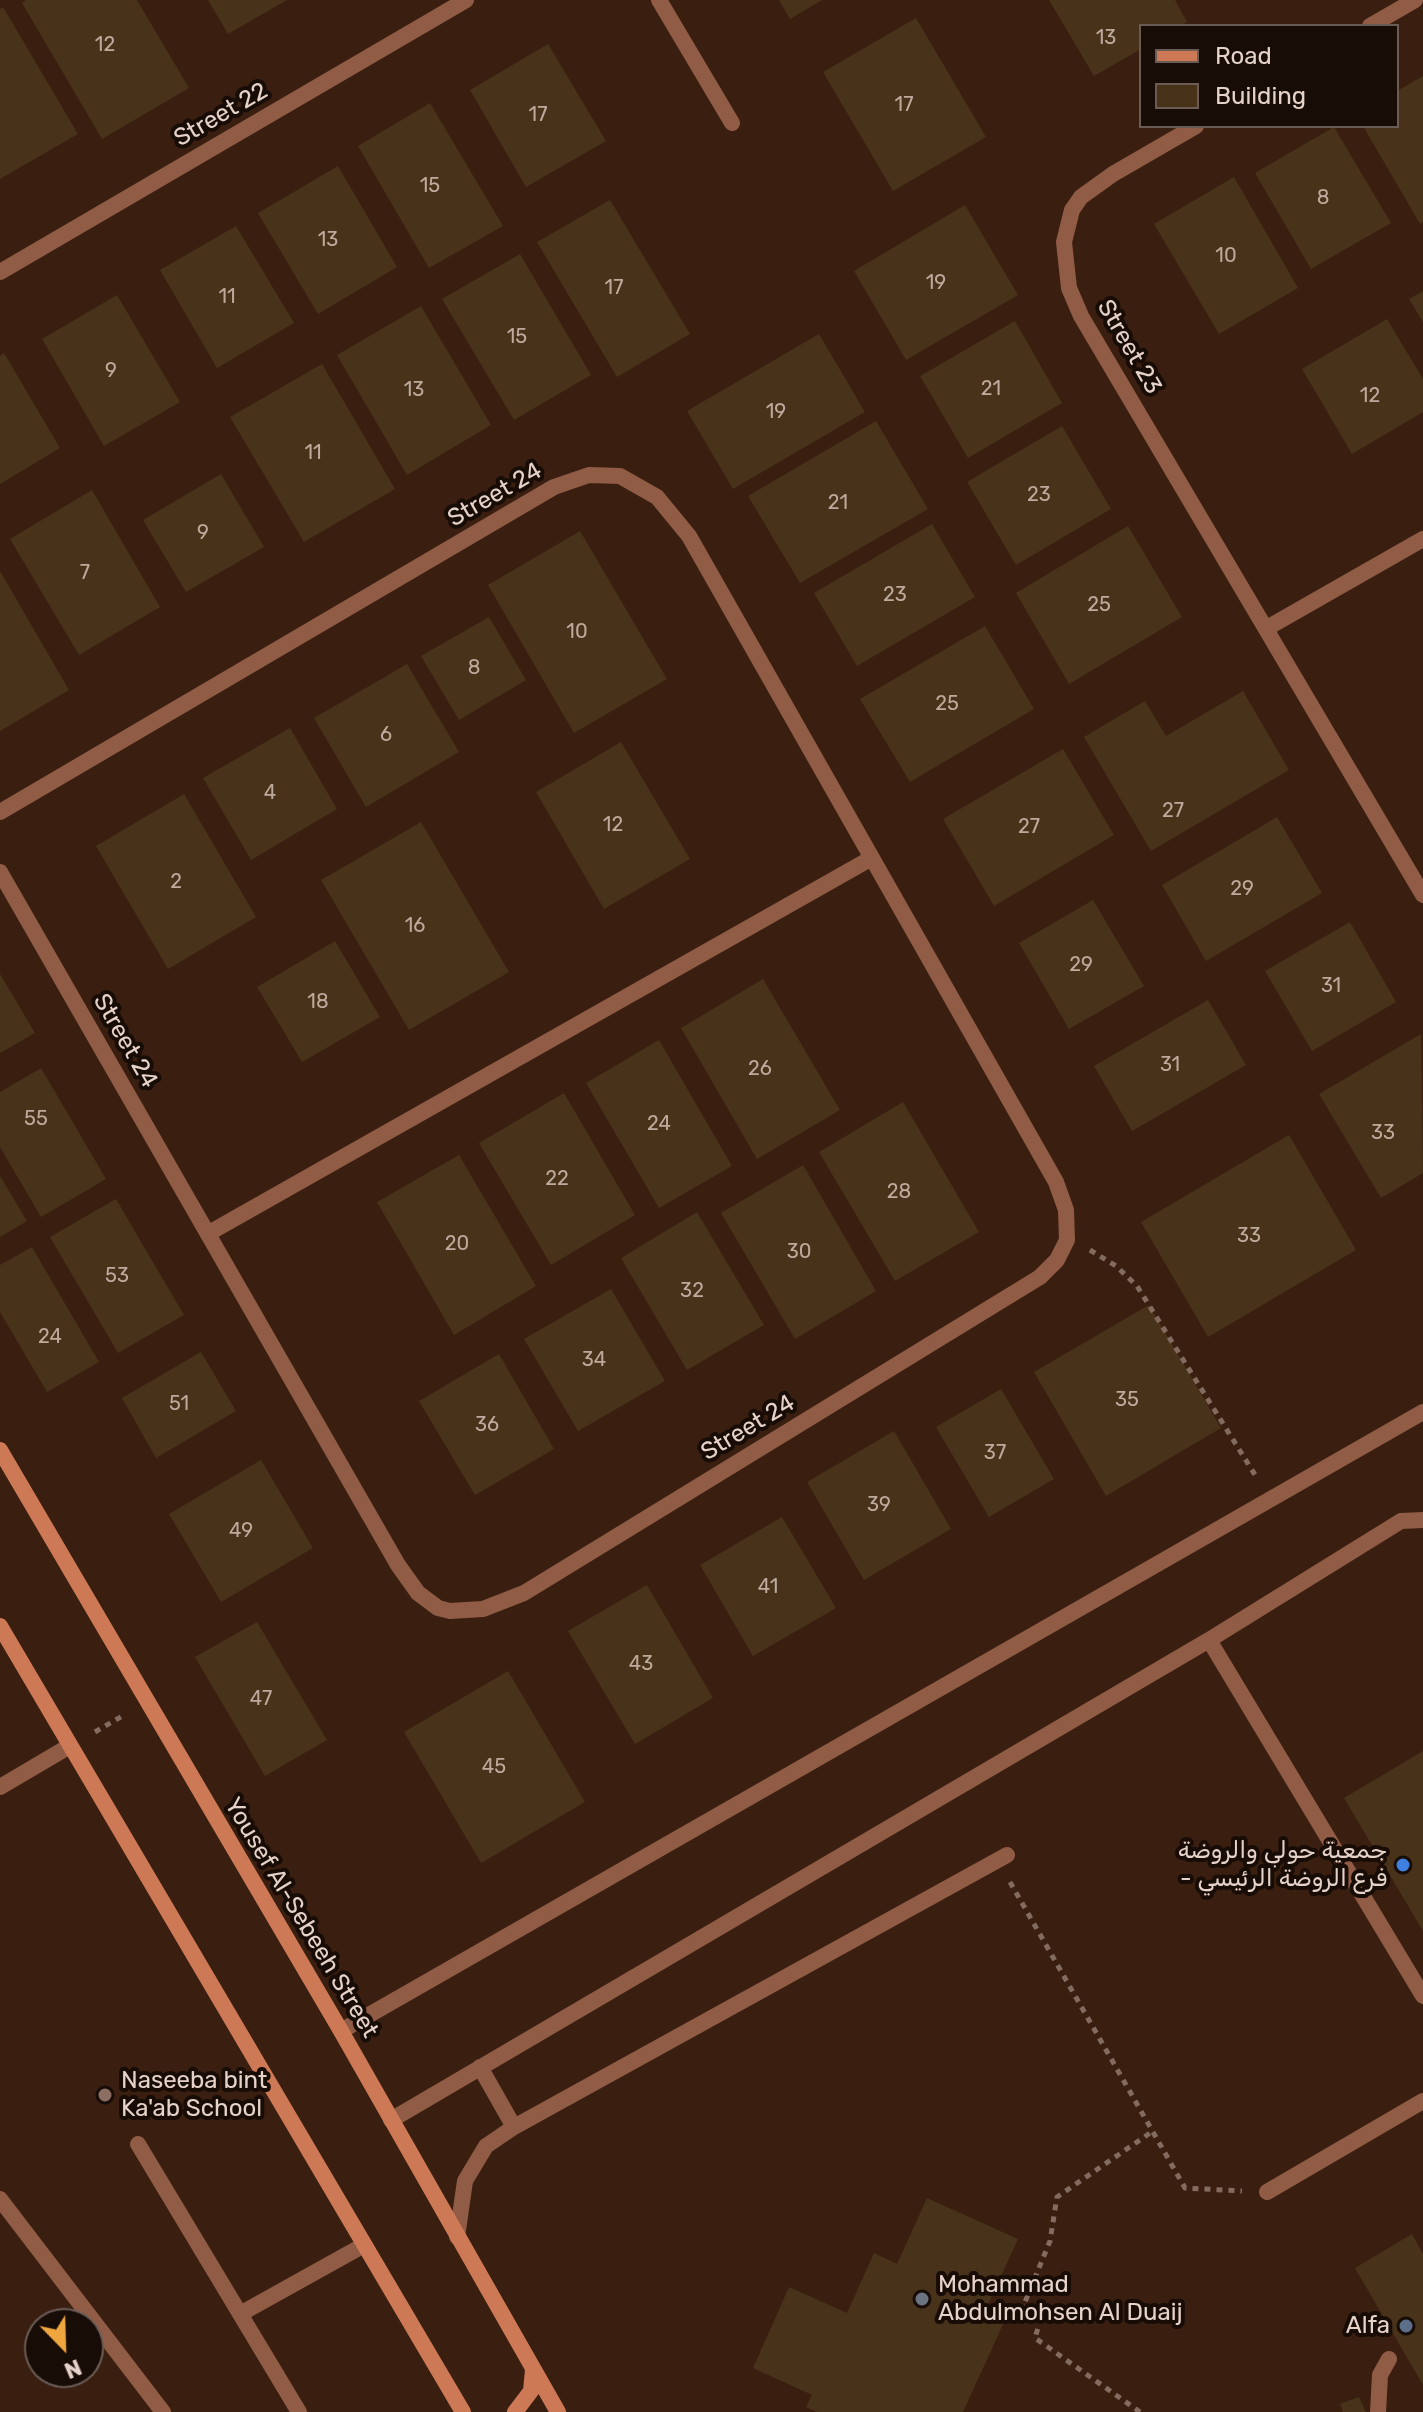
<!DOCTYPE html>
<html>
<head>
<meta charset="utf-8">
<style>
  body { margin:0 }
  #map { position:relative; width:1423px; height:2412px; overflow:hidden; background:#3a1f10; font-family:Rubik,sans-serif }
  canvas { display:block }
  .legend { position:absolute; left:1139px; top:24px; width:260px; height:104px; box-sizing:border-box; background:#180c07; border:2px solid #6a5b55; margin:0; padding:10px 14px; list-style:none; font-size:24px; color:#e5d2c9 }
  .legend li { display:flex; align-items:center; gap:16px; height:40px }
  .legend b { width:40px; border:2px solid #6a5b55 }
  .north { position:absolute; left:24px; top:2308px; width:80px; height:80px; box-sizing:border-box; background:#180c07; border:2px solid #6a5b55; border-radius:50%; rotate:157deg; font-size:22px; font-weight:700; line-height:32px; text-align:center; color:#e5d2c9 }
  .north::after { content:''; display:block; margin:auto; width:28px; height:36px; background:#f0a63f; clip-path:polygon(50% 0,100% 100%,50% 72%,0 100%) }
</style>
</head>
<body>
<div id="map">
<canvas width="1423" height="2412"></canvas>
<ul class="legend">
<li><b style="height:10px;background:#ce7955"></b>Road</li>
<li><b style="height:22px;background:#48321a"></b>Building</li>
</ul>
<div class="north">N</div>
</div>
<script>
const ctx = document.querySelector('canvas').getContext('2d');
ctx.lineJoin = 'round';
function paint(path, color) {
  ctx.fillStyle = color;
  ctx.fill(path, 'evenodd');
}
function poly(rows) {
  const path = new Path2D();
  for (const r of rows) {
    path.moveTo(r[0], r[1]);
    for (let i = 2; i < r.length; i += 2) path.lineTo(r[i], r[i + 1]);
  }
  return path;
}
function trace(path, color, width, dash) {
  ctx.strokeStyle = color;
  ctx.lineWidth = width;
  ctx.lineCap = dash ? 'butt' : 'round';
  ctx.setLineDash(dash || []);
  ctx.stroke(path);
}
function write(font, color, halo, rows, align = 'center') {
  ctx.font = font + ' Rubik,"Noto Naskh Arabic",sans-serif';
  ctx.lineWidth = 8;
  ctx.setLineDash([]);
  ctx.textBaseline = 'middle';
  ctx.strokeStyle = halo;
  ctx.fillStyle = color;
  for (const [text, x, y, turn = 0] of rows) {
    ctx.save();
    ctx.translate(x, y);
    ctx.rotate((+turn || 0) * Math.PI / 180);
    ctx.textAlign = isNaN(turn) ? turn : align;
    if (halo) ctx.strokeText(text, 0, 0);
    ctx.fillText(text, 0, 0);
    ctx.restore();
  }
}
paint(poly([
  [26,0,137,0,189,88,102,139,22,3],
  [208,0,287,0,228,34],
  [779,0,822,0,790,19],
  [1049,0,1175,0,1187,22,1180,26,1141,26,1141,49,1094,76],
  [3,7,78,134,0,179,0,9],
  [916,18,986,137,893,191,823,72],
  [548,44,606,141,526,187,470,90],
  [1423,76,1423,222,1420,224,1363,126,1397,126,1397,91],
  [430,103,503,226,429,268,358,146],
  [1334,127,1391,223,1311,269,1255,173],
  [338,166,397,267,318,314,258,213],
  [1234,177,1298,288,1219,334,1154,224],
  [610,200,690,334,617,377,537,242],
  [965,205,1018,295,906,360,854,271],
  [236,226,294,323,217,368,160,270],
  [520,254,591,375,514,420,442,299],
  [1423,291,1423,322,1409,299],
  [117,295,180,402,104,446,42,339],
  [421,306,491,425,407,475,337,355],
  [1387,319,1423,379,1423,412,1352,454,1302,369],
  [1015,321,1062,403,968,458,920,376],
  [819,334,865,412,733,489,687,411],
  [4,353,60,448,0,484,0,356],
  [322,364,395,489,304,542,230,417],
  [876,421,928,509,800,583,748,496],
  [1062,426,1111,509,1016,565,967,482],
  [221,474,264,547,186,592,143,520],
  [92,490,160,607,79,655,10,539],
  [932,524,975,597,857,666,814,593],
  [1128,526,1182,617,1069,684,1016,593],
  [580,531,667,679,574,733,488,585],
  [0,571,69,690,0,731],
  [489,617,526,680,459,720,421,656],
  [985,626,1034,709,910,782,860,699],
  [407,664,459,752,366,807,314,718],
  [1243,691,1289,770,1151,851,1084,737,1145,701,1166,736],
  [290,728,337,809,251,860,203,778],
  [621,742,690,859,604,909,536,792],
  [1063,749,1114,835,994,906,943,819],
  [184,794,256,917,168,969,96,846],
  [1277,817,1322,893,1206,961,1162,885],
  [421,822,509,972,409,1030,321,880],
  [1093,900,1144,986,1069,1029,1019,943],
  [1350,922,1396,1002,1312,1051,1265,971],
  [335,941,380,1017,302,1062,257,987],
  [0,974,35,1033,0,1053],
  [763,979,840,1110,757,1159,681,1028],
  [1208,1000,1246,1065,1132,1131,1094,1066],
  [1421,1034,1423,1173,1381,1198,1319,1094],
  [659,1040,732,1166,659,1208,586,1083],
  [41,1068,106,1179,41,1217,0,1147,0,1092],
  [564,1093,635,1215,551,1265,479,1143],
  [903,1102,979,1232,895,1281,819,1152],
  [1289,1135,1356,1250,1208,1337,1141,1222],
  [459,1155,536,1286,454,1335,377,1202],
  [803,1165,876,1291,795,1339,721,1213],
  [0,1176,27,1221,0,1237],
  [116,1199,184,1315,118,1353,50,1237],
  [697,1212,764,1325,687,1370,621,1258],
  [32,1247,99,1362,47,1392,0,1312,0,1265],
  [611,1289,665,1381,578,1431,524,1339],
  [1149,1305,1221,1428,1106,1496,1034,1372],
  [201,1352,236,1411,156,1458,122,1398],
  [499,1354,554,1449,475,1495,419,1401],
  [1001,1389,1054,1479,989,1517,936,1427],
  [894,1431,951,1529,864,1580,807,1482],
  [261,1460,313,1548,221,1602,169,1514],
  [782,1517,836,1608,753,1656,700,1565],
  [647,1585,713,1698,635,1744,568,1631],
  [257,1622,327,1740,265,1776,195,1657],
  [508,1671,585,1802,481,1863,404,1732],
  [1423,1751,1423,1931,1344,1798],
  [927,2198,1018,2239,985,2311,1005,2320,963,2412,817,2412,806,2407,812,2395,753,2368,789,2287,847,2313,874,2253,897,2264],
  [1412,2234,1423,2254,1423,2385,1355,2268],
  [1359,2397,1366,2412,1343,2412,1340,2404]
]), '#48321a');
trace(poly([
  [1090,1250,1116,1266,1137,1286,1257,1478],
  [95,1732,124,1715],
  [1010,1882,1185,2188,1242,2191],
  [1140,2412,1035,2338,1042,2314,1023,2307,1050,2241,1057,2197,1153,2131]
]), '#836b5f', 5, [6, 6]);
trace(poly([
  [659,0,732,123],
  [1209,1640,1401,1521,1423,1520],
  [341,2031,1423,1412],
  [480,2067,514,2127],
  [391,2120,1209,1640,1423,1996],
  [138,2144,299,2412],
  [1267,2192,1423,2101],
  [0,2199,163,2412],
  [457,2237,465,2181,486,2146,514,2127,1007,1855],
  [240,2314,364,2245],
  [1378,2412,1380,2375,1389,2359]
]), '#915c46', 16);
trace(poly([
  [1370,26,1415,0],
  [1196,126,1113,174,1081,197,1072,210,1064,242,1069,288,1081,316,1423,895],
  [0,272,466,0],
  [1267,628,1423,539],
  [0,812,554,487,589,475,620,476,657,497,689,536,1056,1182,1066,1210,1067,1240,1057,1260,1040,1277,524,1593,483,1609,450,1611,438,1608,418,1593,398,1565,0,872],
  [209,1233,870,859],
  [0,1787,68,1747]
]), '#915c46', 16);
trace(poly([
  [0,1450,341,2031,558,2412],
  [0,1626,463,2412],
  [515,2412,531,2391,533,2370]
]), '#ce7955', 16);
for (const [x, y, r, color] of [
  [1403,1865,8,"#3f7fe0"],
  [105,2095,8,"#8d6e63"],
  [922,2299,8,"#6b7280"],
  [1406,2326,8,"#5c6f8a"]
]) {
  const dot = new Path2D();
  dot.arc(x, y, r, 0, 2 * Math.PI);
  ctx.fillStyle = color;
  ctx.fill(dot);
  trace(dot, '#180c07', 3);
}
write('20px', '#beaa9d', null, [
  ["13",1106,38],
  ["12",105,45],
  ["17",904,105],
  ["17",538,115],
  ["15",430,186],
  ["8",1323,198],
  ["13",328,240],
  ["10",1226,256],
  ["19",936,283],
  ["17",614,288],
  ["11",227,297],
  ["15",517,337],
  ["9",111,371],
  ["21",991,389],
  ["13",414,390],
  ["12",1370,396],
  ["19",776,412],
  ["11",313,453],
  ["23",1039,495],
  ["21",838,503],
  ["9",203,533],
  ["7",85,573],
  ["23",895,595],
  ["25",1099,605],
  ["10",577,632],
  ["8",474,668],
  ["25",947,704],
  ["6",386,735],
  ["4",270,793],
  ["27",1173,811],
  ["12",613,825],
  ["27",1029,827],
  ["2",176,882],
  ["29",1242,889],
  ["16",415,926],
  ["29",1081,965],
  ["31",1331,986],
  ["18",318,1002],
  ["31",1170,1065],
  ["26",760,1069],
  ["55",36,1119],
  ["24",659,1124],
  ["33",1383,1133],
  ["22",557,1179],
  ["28",899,1192],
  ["33",1249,1236],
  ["20",457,1244],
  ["30",799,1252],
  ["53",117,1276],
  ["32",692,1291],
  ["24",50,1337],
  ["34",594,1360],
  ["35",1127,1400],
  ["51",179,1404],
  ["36",487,1425],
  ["37",995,1453],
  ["39",879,1505],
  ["49",241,1531],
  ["41",768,1587],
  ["43",641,1664],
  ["47",261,1699],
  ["45",494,1767]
]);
write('24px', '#e5d2c9', '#180c07', [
  ["Street 22",221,115,-30],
  ["Street 23",1129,347,60],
  ["Street 24",495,495,-30],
  ["Street 24",125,1041,60],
  ["Street 24",748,1428,-31],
  ["Yousef Al-Sebeeh Street",301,1918,59]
]);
write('24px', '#e5d2c9', '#180c07', [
  ["جمعية حولي والروضة",1387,1851],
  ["- فرع الروضة الرئيسي",1387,1879],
  ["Naseeba bint",121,2081,"left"],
  ["Ka'ab School",121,2109,"left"],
  ["Mohammad",938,2285,"left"],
  ["Abdulmohsen Al Duaij",938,2313,"left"],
  ["Alfa",1390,2326]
], 'right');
</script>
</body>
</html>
